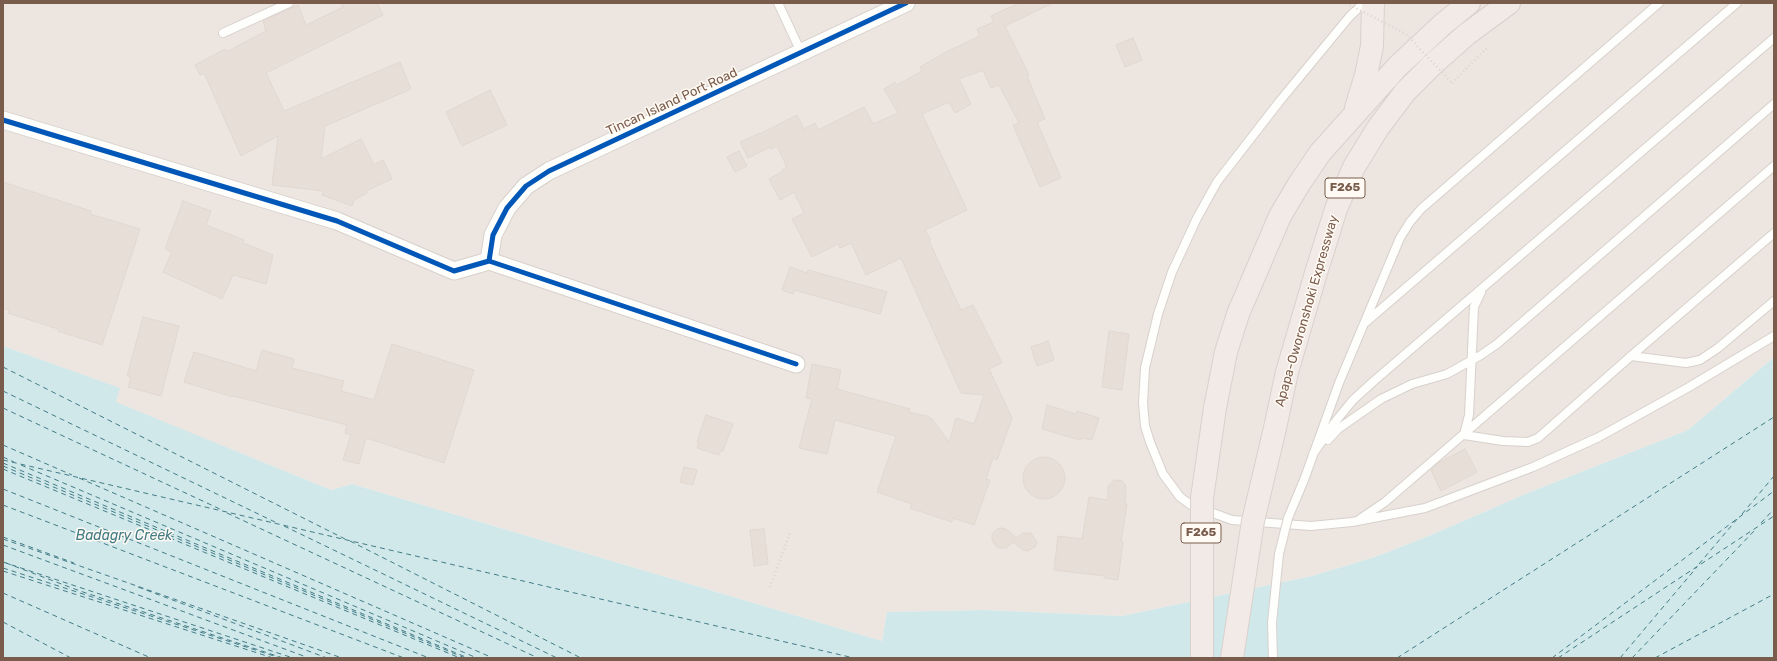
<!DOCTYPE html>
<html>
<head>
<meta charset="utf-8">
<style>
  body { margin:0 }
  #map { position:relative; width:1777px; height:661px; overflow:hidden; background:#f9f5f0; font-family:Rubik,sans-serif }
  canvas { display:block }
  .frame { position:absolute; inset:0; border:4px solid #7a5c4d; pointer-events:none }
</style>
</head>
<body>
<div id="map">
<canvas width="1777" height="661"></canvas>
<div class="frame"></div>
</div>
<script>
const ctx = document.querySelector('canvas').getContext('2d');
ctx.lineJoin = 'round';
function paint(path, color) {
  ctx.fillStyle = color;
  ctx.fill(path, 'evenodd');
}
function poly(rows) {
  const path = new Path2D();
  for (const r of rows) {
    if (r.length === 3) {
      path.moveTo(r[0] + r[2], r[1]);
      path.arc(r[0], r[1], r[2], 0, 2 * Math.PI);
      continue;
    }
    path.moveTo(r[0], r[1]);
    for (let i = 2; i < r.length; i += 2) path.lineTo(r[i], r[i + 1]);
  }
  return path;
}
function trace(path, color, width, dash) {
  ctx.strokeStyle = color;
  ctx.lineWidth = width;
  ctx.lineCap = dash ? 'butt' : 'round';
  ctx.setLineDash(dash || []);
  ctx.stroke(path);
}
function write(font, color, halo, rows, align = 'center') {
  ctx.font = font + ' Rubik,sans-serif';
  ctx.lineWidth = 3;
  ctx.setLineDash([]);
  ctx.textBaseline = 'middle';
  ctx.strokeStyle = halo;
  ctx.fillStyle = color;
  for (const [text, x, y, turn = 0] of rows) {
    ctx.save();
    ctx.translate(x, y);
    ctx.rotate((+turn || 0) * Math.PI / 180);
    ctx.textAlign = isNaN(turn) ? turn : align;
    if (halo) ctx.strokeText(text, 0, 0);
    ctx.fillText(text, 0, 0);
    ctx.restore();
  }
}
paint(poly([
  [3,3,1774,3,1774,357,1688,430,1530,492,1431,535,1375,557,1312,576,1122,616,984,610,887,612,882,641,352,484,331,490,115,402,119,388,3,346]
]), '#ede5e0');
paint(poly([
  [3,346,120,388,116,402,331,490,352,484,882,641,887,612,984,610,1122,616,1312,576,1375,557,1431,535,1530,492,1688,430,1774,357,1774,658,3,658]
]), '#d0e8ea');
trace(poly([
  [3,367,345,539],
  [3,391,277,523],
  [3,408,222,510],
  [3,445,72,475],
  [3,457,14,462],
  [3,460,854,658],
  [3,463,468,658],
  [21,465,477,658],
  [3,466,465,658],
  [3,469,460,658],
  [79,478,493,658],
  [3,489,429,658],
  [3,505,404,658],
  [227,513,538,658],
  [1742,514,1774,476],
  [1761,523,1774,509],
  [284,526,557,658],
  [3,537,74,563],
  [3,539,342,658],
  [350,541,581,658],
  [3,545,309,658],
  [3,562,293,658],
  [6,563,80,591,283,658],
  [1699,564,1738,518],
  [3,568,280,658],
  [3,571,273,658],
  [138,587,327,658],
  [3,593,151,658],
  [3,622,71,658],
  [1397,658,1774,417],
  [1552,658,1774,491],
  [1558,658,1774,516],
  [1620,658,1697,567],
  [1632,658,1756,529],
  [1655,658,1774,594]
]), '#437c86', 1, [5, 4]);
const building = poly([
  [341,3,377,3,383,15,266,73,284,111,400,62,411,89,325,126,321,159,361,139,374,165,383,160,392,179,366,191,367,193,354,200,352,206,322,195,324,191,272,185,278,136,241,156,204,73,200,75,195,65,225,49,226,52,266,31,263,21,293,7,298,5,306,25,343,7,341,3],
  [1019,3,1053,3,1005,26,1029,75,1027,76,1045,119,1037,122,1061,178,1040,187,1013,125,1019,123,999,85,991,88,983,70,959,79,971,104,955,113,949,102,922,114,967,210,925,230,931,240,929,241,961,310,973,305,1002,363,989,369,1012,418,997,460,993,458,986,479,990,480,974,525,953,518,952,522,910,508,912,504,877,492,896,436,835,420,827,454,799,448,812,399,806,398,812,364,841,370,837,389,910,409,908,412,927,416,932,419,949,442,956,418,974,424,984,395,961,393,901,258,866,275,851,243,840,248,838,244,812,257,792,219,804,213,794,192,780,200,769,179,783,171,782,170,787,167,777,146,771,149,770,147,748,158,740,142,760,133,760,134,797,115,804,129,815,123,818,130,864,107,873,124,898,113,884,89,895,82,897,85,922,71,920,67,948,51,980,36,977,29,994,22,991,16,1019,3],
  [1133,38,1142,60,1125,67,1116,45,1133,38],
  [490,90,507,125,462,146,446,112,490,90],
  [739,151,747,166,735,172,727,157,739,151],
  [3,182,91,211,90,214,140,229,102,345,58,331,58,329,8,313,9,310,3,308,3,182],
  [183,201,211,211,206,225,244,240,243,243,273,255,266,284,233,275,222,299,163,272,172,252,165,249,183,201],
  [790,267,807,273,808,270,887,292,880,314,794,290,793,294,782,290,790,267],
  [143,317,179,326,161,396,128,387,131,377,127,376,143,317],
  [1109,331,1129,334,1122,390,1102,387,1109,331],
  [1048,341,1054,360,1037,366,1031,347,1048,341],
  [392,344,474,370,444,463,366,438,359,464,343,460,351,435,345,433,347,425,234,396,233,397,184,382,194,352,256,371,262,350,294,359,292,368,344,381,341,391,374,400,392,344],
  [1047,405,1076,414,1077,411,1099,418,1092,440,1081,438,1080,440,1042,429,1047,405],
  [706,415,733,424,723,451,721,450,719,455,697,448,699,443,697,442,706,415],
  [1465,449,1477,472,1441,491,1431,470,1438,463,1465,449],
  [1044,478,21],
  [684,467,697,470,693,485,680,482,684,467],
  [1114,480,1122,481,1125,484,1126,487,1125,503,1127,504,1121,542,1123,542,1118,580,1104,578,1105,576,1054,570,1058,536,1082,539,1089,497,1108,500,1108,486,1114,480],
  [1001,528,1006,529,1017,538,1023,533,1031,533,1037,542,1035,547,1027,551,1023,550,1013,542,1006,548,998,548,992,541,992,534,997,529,1001,528],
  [764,529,768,564,754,566,750,530,764,529]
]);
paint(building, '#e6ded7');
trace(building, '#e2d8d2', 1);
const lane = poly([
  [778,3,801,52],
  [1364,3,1350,16,1279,102,1217,182,1197,218,1172,272,1158,314,1145,368,1143,403,1145,426,1150,442,1163,474,1180,497,1191,505,1232,520,1311,526,1352,522,1425,508,1533,467,1599,437,1689,387,1774,336],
  [223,33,289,3],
  [1481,292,1474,307,1469,415,1464,435,1503,441,1528,442,1538,438,1631,356,1774,233],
  [1366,322,1737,3],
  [1631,356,1686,363,1700,360,1718,348,1774,301],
  [1328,440,1338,429,1381,399,1412,384,1447,374,1481,355,1497,344,1774,104],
  [1313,454,1335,422,1353,400,1375,380,1774,38],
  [1304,480,1339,383,1400,238,1410,222,1421,209,1659,3],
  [1360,519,1385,502,1774,166]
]);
const street = poly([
  [3,120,337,221,454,271,489,261,796,364],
  [489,261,493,235,507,208,526,186,549,171,906,3]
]);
const highway = poly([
  [1356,108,1366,75,1372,46,1373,3],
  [1215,408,1226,352,1238,314,1280,216,1299,184,1320,153,1397,67,1442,25,1469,3],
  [1275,428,1287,372,1316,273,1336,209,1354,167,1378,128,1405,92,1433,64,1467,34,1509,3]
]);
trace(lane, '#d7d1cb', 10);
trace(street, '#d7d1cb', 19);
trace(highway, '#dad1cc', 24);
trace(poly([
  [1452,83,1488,47],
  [770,587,790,533]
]), '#dcd5d0', 2.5, [1, 3]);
trace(lane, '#fefefd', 8);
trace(street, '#fefefd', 17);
trace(highway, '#f2eae7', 22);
const laneBridge = poly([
  [1273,658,1272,623,1279,554,1288,518,1304,480]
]);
const highwayBridge = poly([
  [1202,658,1202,498,1215,408],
  [1232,658,1253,521,1275,428]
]);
trace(laneBridge, '#d7d1cb', 10, []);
trace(highwayBridge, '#dad1cc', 24, []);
trace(poly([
  [1346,3,1406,34,1452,83]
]), '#dcd5d0', 2.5, [1, 3]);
trace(laneBridge, '#fefefd', 8);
trace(highwayBridge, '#f2eae7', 22);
trace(poly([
  [3,120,337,221,454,271,489,261,796,364],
  [489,261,493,235,507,208,526,186,549,171,906,3]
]), '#0057b8', 5);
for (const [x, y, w] of [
  [1345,188,40],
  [1201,533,40]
]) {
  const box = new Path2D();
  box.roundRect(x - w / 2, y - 10, w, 20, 3);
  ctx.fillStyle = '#fffaf3';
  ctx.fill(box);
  trace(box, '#7a5c4d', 1);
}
write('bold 12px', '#7a5c4d', null, [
  ["F265",1345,188],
  ["F265",1201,533]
]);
write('13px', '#7a5c4d', '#fffaf3', [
  ["Tincan Island Port Road",672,102,-25],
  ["Apapa-Oworonshoki Expressway",1307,311,-74]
]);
write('italic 14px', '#437c86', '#fffaf3', [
  ["Badagry Creek",124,536]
]);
</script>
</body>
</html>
